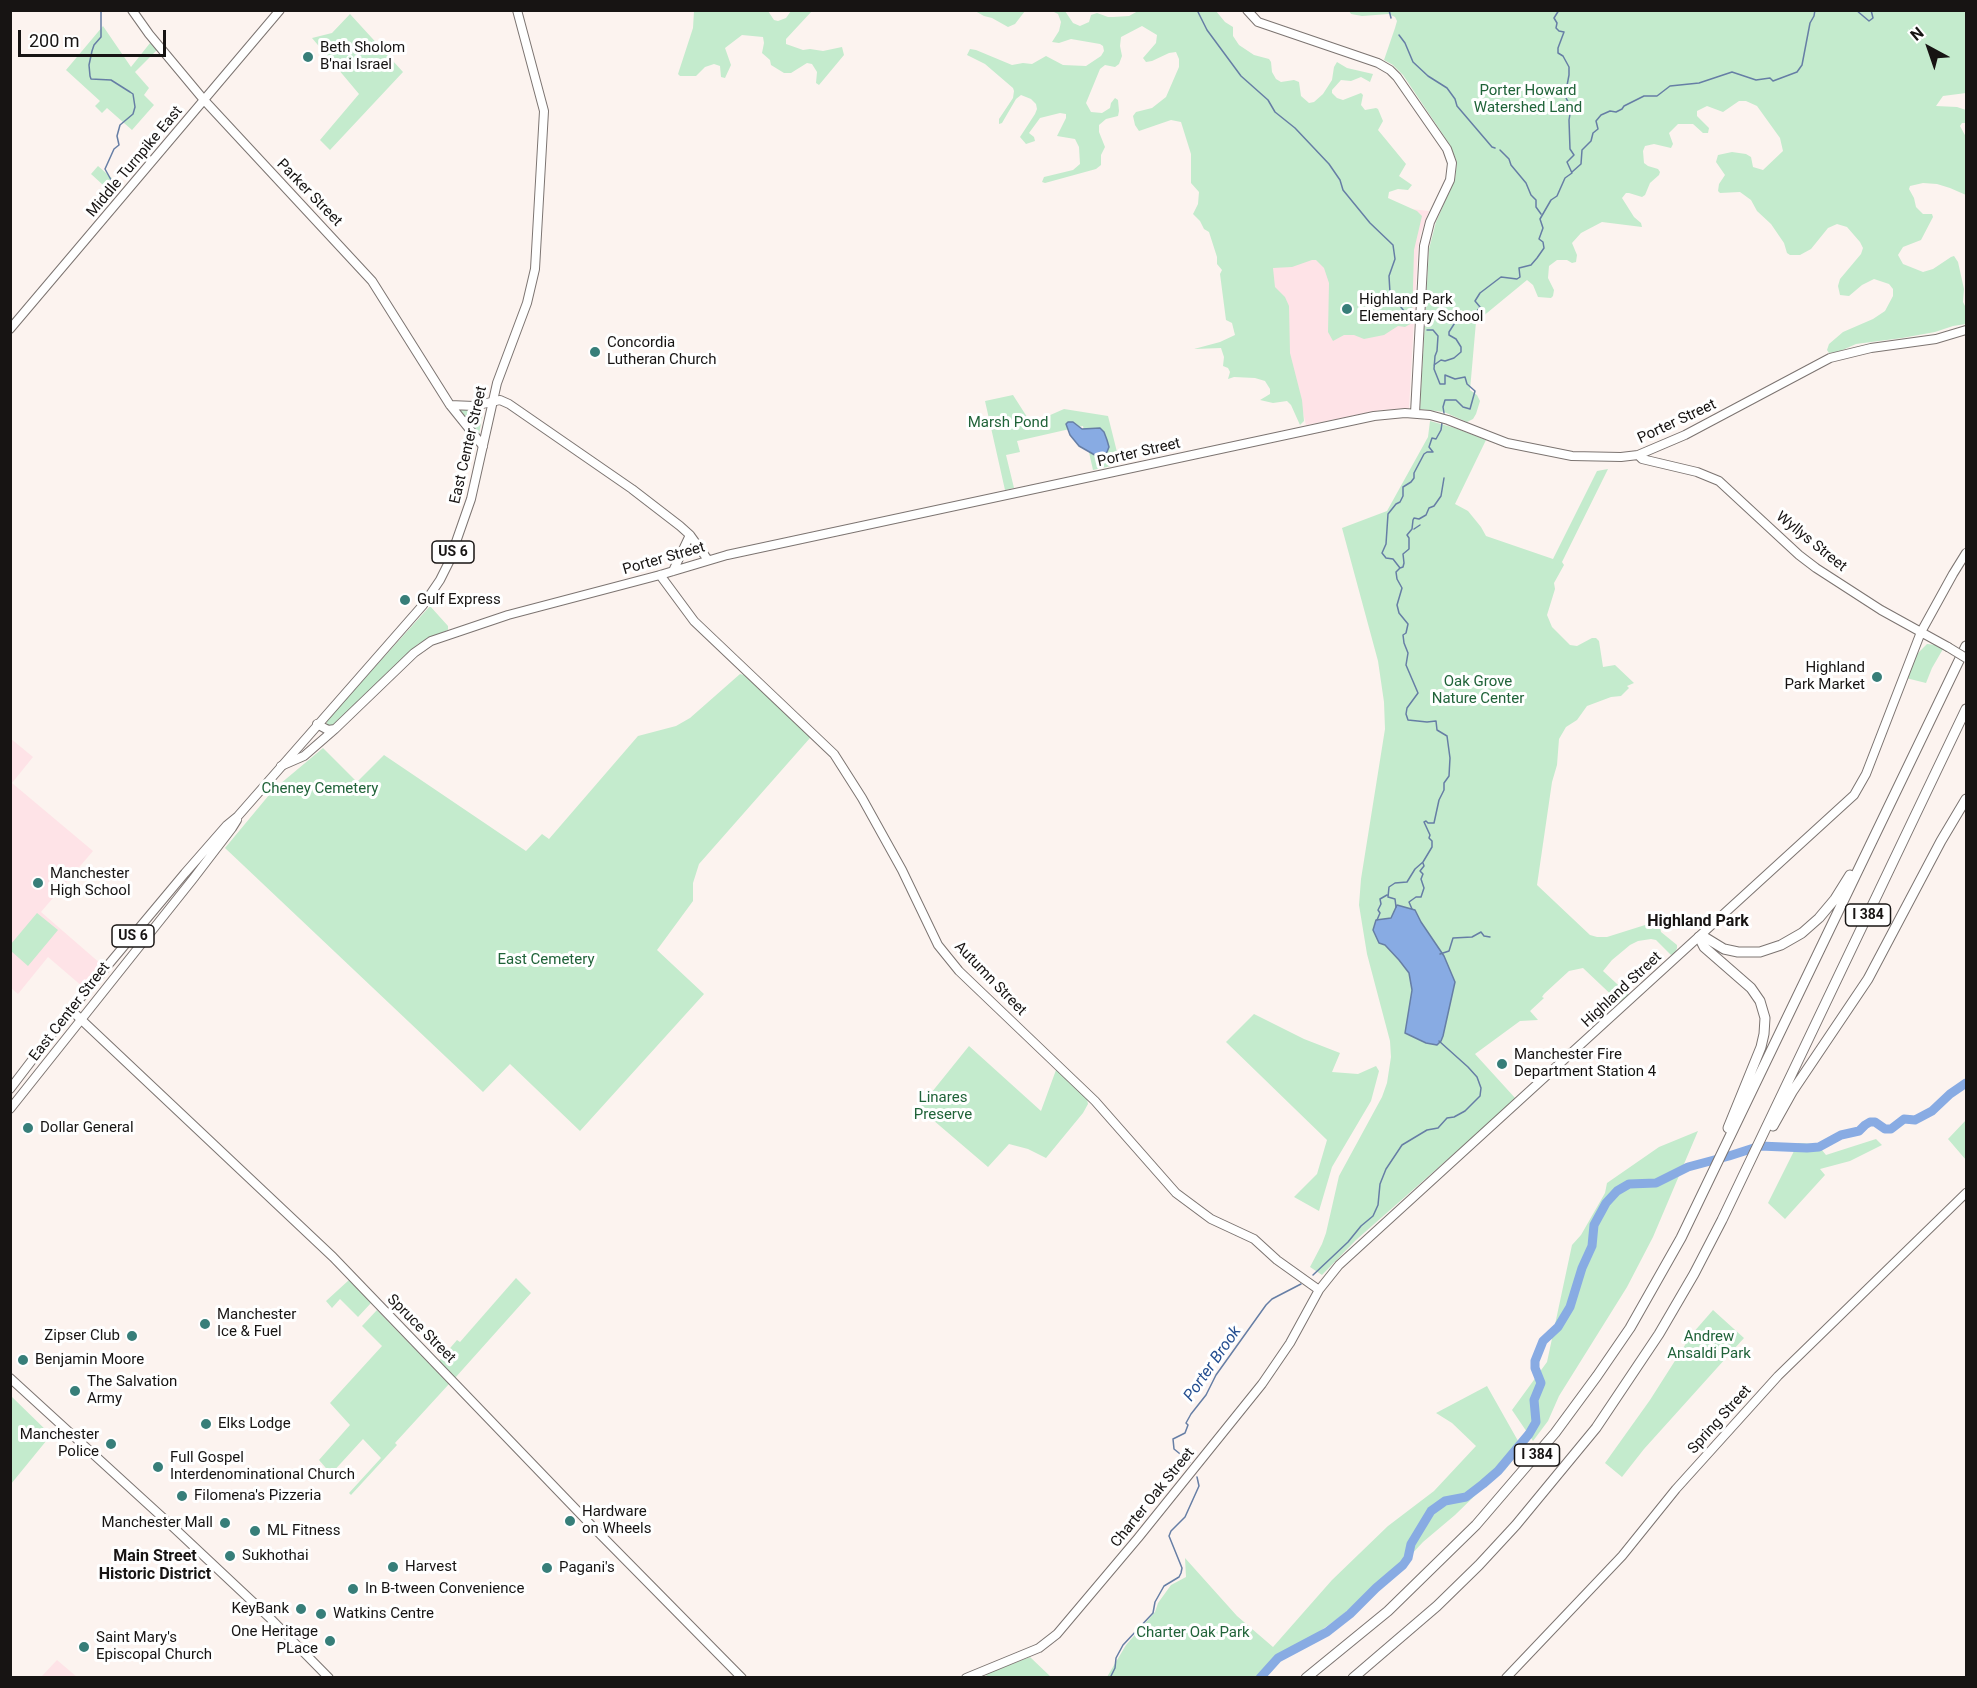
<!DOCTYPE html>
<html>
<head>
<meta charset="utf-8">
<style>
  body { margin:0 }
  #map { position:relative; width:1977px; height:1688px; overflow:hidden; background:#fcf3ef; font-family:Roboto,sans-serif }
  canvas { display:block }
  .frame { position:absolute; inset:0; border:12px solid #171413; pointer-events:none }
  .north { position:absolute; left:1899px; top:18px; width:60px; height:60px; -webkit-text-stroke:4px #fff; paint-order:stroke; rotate:320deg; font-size:16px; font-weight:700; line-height:24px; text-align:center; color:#171413 }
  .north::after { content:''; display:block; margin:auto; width:21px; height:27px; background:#171413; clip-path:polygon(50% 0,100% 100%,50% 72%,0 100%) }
  .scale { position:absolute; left:18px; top:30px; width:148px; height:27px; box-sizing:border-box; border:3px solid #171413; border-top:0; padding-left:8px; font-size:18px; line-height:21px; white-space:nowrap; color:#171413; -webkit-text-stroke:4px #fff; paint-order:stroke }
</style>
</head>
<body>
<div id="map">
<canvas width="1977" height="1688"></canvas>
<div class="frame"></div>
<div class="north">N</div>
<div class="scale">200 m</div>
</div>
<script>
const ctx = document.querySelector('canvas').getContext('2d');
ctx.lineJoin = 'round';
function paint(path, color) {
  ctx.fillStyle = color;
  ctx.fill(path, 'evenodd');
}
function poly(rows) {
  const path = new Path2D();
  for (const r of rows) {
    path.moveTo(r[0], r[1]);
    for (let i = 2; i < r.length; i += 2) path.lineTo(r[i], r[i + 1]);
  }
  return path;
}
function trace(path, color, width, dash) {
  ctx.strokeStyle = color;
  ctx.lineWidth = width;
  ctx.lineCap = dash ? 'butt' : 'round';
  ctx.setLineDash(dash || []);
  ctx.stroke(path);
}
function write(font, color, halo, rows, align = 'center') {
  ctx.font = font + ' Roboto,sans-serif';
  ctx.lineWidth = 6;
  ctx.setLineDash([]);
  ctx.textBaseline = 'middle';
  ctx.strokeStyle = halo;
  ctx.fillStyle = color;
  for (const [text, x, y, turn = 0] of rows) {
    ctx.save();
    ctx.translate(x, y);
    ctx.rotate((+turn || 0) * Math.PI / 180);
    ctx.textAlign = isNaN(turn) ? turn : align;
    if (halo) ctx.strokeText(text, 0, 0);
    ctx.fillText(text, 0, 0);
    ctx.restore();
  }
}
paint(poly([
  [1253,199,1348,202,1429,211,1421,233,1418,248,1409,408,1381,410,1306,425],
  [10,738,33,757,12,783,93,851,41,912,101,964,83,987,48,957,18,994,11,988],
  [57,1660,77,1677,41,1677]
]), '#fee3e7');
paint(poly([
  [694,11,768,11,774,20,778,21,786,18,791,11,812,11,786,39,786,44,803,50,810,49,823,51,842,47,844,55,819,85,816,83,817,72,812,64,807,63,791,73,784,73,771,65,770,60,762,53,764,43,763,37,742,35,725,48,731,65,725,78,721,77,720,66,714,64,705,67,696,76,680,76,678,74,693,28],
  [975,11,1025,11,1015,24,1008,27,992,18,984,16],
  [1216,11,1225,22,1233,27,1233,36,1239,45,1254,55,1269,59,1271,62,1272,72,1276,79,1281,82,1294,80,1299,82,1301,96,1309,103,1314,102,1323,94,1332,80,1334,67,1337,62,1347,68,1373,74,1370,82,1361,77,1351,81,1341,80,1332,90,1332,93,1337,98,1343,100,1361,93,1363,95,1361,105,1365,110,1376,108,1378,109,1383,121,1378,130,1406,164,1399,176,1412,185,1408,190,1398,189,1389,192,1388,198,1417,211,1422,216,1414,250,1412,323,1405,327,1398,326,1384,335,1364,339,1354,335,1344,335,1333,341,1328,332,1329,283,1324,268,1316,260,1312,260,1292,267,1273,268,1275,287,1285,297,1289,306,1290,353,1302,400,1304,421,1300,425,1291,405,1287,401,1273,403,1260,400,1270,394,1270,389,1265,381,1255,378,1234,377,1228,379,1230,372,1228,368,1223,366,1224,357,1221,348,1194,349,1220,342,1235,335,1232,323,1226,320,1220,274,1222,270,1217,264,1217,257,1209,232,1204,229,1200,221,1193,214,1198,204,1199,192,1191,183,1191,154,1181,122,1171,120,1139,131,1135,125,1133,116,1136,112,1152,108,1166,97,1179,67,1179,59,1176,52,1169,53,1152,61,1146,62,1143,58,1156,43,1157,35,1142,26,1121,37,1120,46,1122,56,1119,64,1115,67,1105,65,1100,69,1086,103,1091,112,1102,113,1110,108,1111,103,1115,98,1118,100,1119,111,1118,116,1106,119,1099,125,1099,132,1105,147,1101,155,1101,165,1096,169,1045,183,1042,182,1044,177,1073,170,1080,164,1079,147,1075,139,1057,136,1066,118,1066,114,1060,113,1040,118,1029,133,1034,137,1035,141,1026,144,1020,137,1035,114,1037,109,1036,104,1031,99,1021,95,1016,99,1002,123,999,124,999,119,1013,98,1014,91,1013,88,985,64,967,55,970,49,976,50,1012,65,1023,63,1032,64,1046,56,1063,65,1086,66,1101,56,1104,51,1103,46,1100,44,1071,39,1059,43,1052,42,1059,31,1061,22,1058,14,1052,11,1065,11,1073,23,1080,26,1089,22,1091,15,1097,13,1108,17,1113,17,1129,16,1138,11],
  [1349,11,1966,11,1966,93,1943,96,1936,106,1957,107,1966,110,1966,123,1962,123,1960,126,1966,137,1966,195,1950,188,1937,184,1923,183,1910,186,1909,189,1914,198,1916,207,1923,214,1932,214,1933,217,1921,240,1903,247,1898,255,1903,264,1923,272,1933,269,1951,257,1954,256,1958,262,1964,289,1963,302,1966,308,1966,324,1953,326,1935,332,1902,338,1856,344,1838,352,1829,353,1827,350,1829,344,1843,332,1873,319,1885,311,1893,296,1893,289,1889,284,1874,279,1862,285,1849,296,1840,295,1838,286,1840,279,1861,254,1863,248,1860,242,1847,227,1837,224,1828,228,1811,249,1800,255,1790,255,1787,253,1784,243,1771,224,1757,211,1751,200,1740,192,1720,193,1718,191,1719,184,1725,175,1716,162,1718,155,1732,152,1746,154,1751,157,1753,167,1763,170,1783,151,1780,138,1757,106,1746,101,1739,101,1723,112,1707,106,1697,111,1697,116,1709,128,1708,133,1703,133,1693,124,1678,124,1669,133,1673,144,1671,148,1654,144,1645,146,1643,151,1644,163,1648,166,1658,169,1660,172,1659,175,1650,183,1645,195,1642,197,1629,193,1626,193,1622,198,1634,217,1641,223,1642,227,1602,222,1581,233,1572,243,1577,255,1576,262,1572,263,1567,260,1557,260,1549,266,1548,278,1554,290,1553,296,1551,298,1538,297,1533,285,1527,280,1476,322,1470,390,1477,395,1480,401,1476,414,1473,419,1467,422,1444,412,1420,409,1429,249,1436,222,1455,179,1457,162,1450,145,1403,75,1393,65,1384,60,1395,28,1397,21,1395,17,1389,14,1362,16,1351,14],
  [350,14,403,72,330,150,320,140,359,94,312,38,332,33],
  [103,26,131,67,150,43,157,50,135,72,149,88,144,95,154,105,132,130,107,108,102,113,95,106,100,101,66,70],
  [98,166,121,186,114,195,91,174],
  [1013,395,1029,420,1048,416,1064,409,1108,416,1120,464,1093,470,1083,426,1017,441,1020,452,1006,455,1014,488,1005,490,985,401],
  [484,407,479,434,460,410],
  [1430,421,1455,428,1486,440,1455,504,1468,511,1481,527,1486,536,1553,559,1597,471,1608,469,1562,562,1564,565,1554,583,1555,589,1547,615,1552,627,1570,645,1577,646,1592,638,1596,638,1599,641,1603,667,1615,665,1634,683,1627,686,1629,688,1621,696,1611,697,1587,706,1577,720,1566,727,1559,739,1557,765,1552,782,1537,885,1590,935,1597,937,1607,937,1661,920,1662,921,1660,927,1661,932,1677,945,1677,948,1675,953,1671,955,1656,940,1651,939,1638,941,1630,945,1612,960,1603,971,1629,995,1620,1003,1583,968,1569,971,1544,994,1542,997,1544,998,1530,1011,1538,1020,1520,1021,1475,1054,1516,1099,1356,1240,1322,1275,1310,1267,1322,1244,1326,1233,1339,1176,1382,1097,1387,1083,1391,1057,1390,1041,1367,954,1359,905,1361,879,1385,729,1384,702,1378,661,1342,528,1387,511,1428,437],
  [430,606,448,626,448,630,418,644,333,725,327,725,327,720],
  [1927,644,1936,645,1943,649,1932,668,1926,683,1906,678,1916,655],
  [740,674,744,675,809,734,810,738,699,864,693,883,693,901,657,950,704,994,580,1131,510,1064,483,1092,225,848,274,789,323,748,357,782,384,755,526,851,542,834,549,839,638,736,676,726,690,718],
  [37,913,58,930,28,966,11,951,11,944],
  [1254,1014,1304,1039,1340,1053,1332,1072,1358,1074,1376,1066,1379,1071,1371,1101,1332,1167,1319,1211,1294,1197,1317,1174,1327,1140,1226,1042],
  [969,1046,1041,1111,1056,1070,1087,1099,1088,1104,1083,1113,1046,1158,1028,1149,1009,1144,988,1167,919,1108],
  [1966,1120,1966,1160,1948,1139],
  [1698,1131,1653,1237,1627,1287,1559,1396,1548,1421,1533,1441,1512,1410,1547,1362,1572,1245,1581,1235,1605,1193,1607,1183,1659,1147],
  [1876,1139,1882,1145,1850,1161,1820,1169,1825,1175,1785,1219,1768,1203,1798,1143,1817,1144,1826,1155],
  [516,1278,531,1293,455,1378,439,1361,457,1340,460,1342],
  [349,1280,371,1303,358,1317,340,1299,332,1308,326,1301],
  [377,1310,449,1384,395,1443,397,1445,351,1495,349,1493,381,1458,363,1439,331,1474,319,1460,350,1425,330,1403,382,1346,362,1326],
  [1713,1310,1744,1338,1644,1449,1622,1477,1605,1463,1650,1400,1692,1334],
  [1487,1386,1522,1448,1505,1470,1489,1482,1455,1515,1423,1542,1381,1587,1372,1594,1361,1599,1341,1616,1256,1677,1107,1677,1126,1645,1155,1612,1158,1603,1171,1585,1186,1577,1185,1558,1237,1616,1273,1647,1332,1580,1388,1526,1434,1491,1476,1446,1452,1423,1436,1413],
  [11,1396,51,1435,11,1484],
  [1030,1657,1051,1677,987,1677,986,1674]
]), '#c4ebcd');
const water = poly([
  [1068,422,1073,422,1082,429,1100,428,1104,432,1107,440,1109,447,1107,452,1100,458,1079,446,1070,435,1066,424,1068,422],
  [1397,905,1415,910,1421,922,1444,956,1455,982,1443,1036,1441,1041,1437,1045,1426,1043,1405,1033,1412,990,1409,973,1399,960,1385,945,1379,943,1373,930,1376,920,1391,918,1397,905]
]);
paint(water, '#88abe3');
trace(water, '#667ea5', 1.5);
trace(poly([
  [101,10,101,37,94,45,92,51,89,65,90,76,91,79,111,80,130,92,133,94,135,107,133,114,120,125,117,136,119,145,114,149,105,169,115,187],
  [1197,10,1207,30,1241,76,1268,100,1275,112,1295,128,1329,164,1340,180,1343,190,1370,223,1393,245,1395,259,1389,276,1390,293,1411,320],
  [1389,10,1391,18],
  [1856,10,1869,21,1873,18,1871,10],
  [1399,35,1405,43,1413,62,1428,76,1447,88,1455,99,1457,106,1492,147,1495,148],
  [1500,150,1509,159,1511,165,1526,183,1531,195,1536,200,1536,207,1541,214],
  [1572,172,1581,164,1582,150,1591,141,1593,133,1598,129,1596,121,1601,115,1610,111,1616,112,1622,109,1624,106,1644,96,1657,96,1670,86,1699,83,1732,72,1756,80,1770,78,1773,81,1797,72,1802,65,1810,23,1814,16,1815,10],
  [1427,330,1433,330,1438,336,1437,351,1435,356,1434,369,1440,384,1445,384,1445,375,1455,379,1465,377,1467,384,1475,391,1470,409,1463,407,1456,400,1445,400,1443,407,1444,413],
  [1434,365,1441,360,1445,361,1454,358,1461,352,1461,347,1456,339,1449,335,1449,332,1456,321,1461,318,1472,318,1480,307,1475,301,1480,293,1501,277,1517,279,1520,277,1519,268,1531,265,1537,258,1544,248,1543,242,1539,239,1543,228,1540,219,1551,200,1557,196,1565,178,1572,173,1567,162,1574,155,1570,149,1569,120,1570,114,1573,111,1565,96,1569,75,1569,67,1563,56,1558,53,1558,48,1564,32,1559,31,1556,28,1557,23,1554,18,1559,10],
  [1414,529,1420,525],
  [1400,568,1403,567,1404,563,1403,554,1409,549,1409,538,1407,535,1412,529,1413,520,1414,518,1419,519,1426,515,1429,508,1434,506,1441,496,1444,478],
  [1396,907,1395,899,1388,897,1389,887,1395,883,1407,882,1415,869,1423,862,1432,847,1432,841,1429,838,1430,835,1424,822,1426,821,1428,823,1434,823,1439,800,1444,790,1444,783,1449,776,1450,758,1447,736,1437,730,1436,721,1427,722,1408,720,1406,714,1407,708,1418,693,1406,665,1408,653,1404,643,1403,635,1406,633,1408,624,1399,613,1397,605,1402,588,1397,579,1396,572,1400,568,1393,559,1386,558,1382,553,1386,544,1388,514,1396,504,1400,502,1403,496,1403,487,1411,482,1414,478,1414,473,1424,454,1427,452,1433,452,1429,447,1432,438,1436,439,1441,430,1442,423],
  [1412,909,1409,902,1416,897,1421,897,1424,888,1421,879,1423,874,1420,871,1424,866,1423,863],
  [1377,920,1380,913,1378,910,1381,904,1380,899,1387,895],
  [1440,954,1449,951,1453,938,1472,937,1481,932,1484,936,1490,937],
  [1313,1275,1348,1242,1361,1226,1373,1216,1378,1205,1380,1184,1386,1169,1402,1145,1427,1130,1438,1128,1447,1118,1454,1117,1465,1111,1480,1096,1481,1088,1477,1077,1468,1067,1439,1041],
  [1190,1462,1174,1449,1173,1439,1185,1433,1188,1425,1186,1423,1191,1414,1206,1395,1216,1375,1266,1305,1272,1299,1301,1284],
  [1110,1678,1115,1668,1116,1658,1123,1645,1153,1613,1155,1602,1164,1586,1179,1577,1181,1573,1182,1568,1169,1536,1171,1531,1185,1517,1199,1486,1197,1477]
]), '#667ea5', 1.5);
trace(poly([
  [1260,1678,1278,1658,1327,1632,1350,1614,1376,1588,1403,1565,1408,1558,1411,1544,1431,1511,1445,1501,1466,1497,1483,1484,1498,1471,1529,1434,1536,1422,1534,1400,1541,1383,1535,1368,1535,1361,1543,1341,1558,1327,1570,1307,1582,1268,1592,1246,1594,1225,1606,1203,1617,1191,1629,1184,1656,1183,1688,1167,1729,1156,1760,1146,1807,1148,1819,1147,1841,1135,1859,1131,1865,1125,1870,1122,1875,1122,1885,1129,1891,1129,1904,1119,1915,1120,1932,1111,1950,1094,1966,1083]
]), '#88abe3', 9);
const secondary = poly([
  [132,10,149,34,204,100,372,281,450,405,483,446],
  [1247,10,1258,22,1378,63,1390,70,1397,77,1447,149,1452,163,1450,180,1430,222,1424,246,1415,413],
  [10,329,280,10],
  [450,405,474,406,500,400,509,404,632,489,680,526,690,535,708,560],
  [1638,455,1642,459,1697,472,1719,481,1799,555,1816,568,1881,610,1948,647],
  [673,571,690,535],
  [660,575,694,621,834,754,862,798,902,870,938,945,959,971,1095,1101,1176,1193,1211,1219,1254,1239,1277,1260,1319,1290],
  [317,724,328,730,335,729,414,653,431,641,508,615,660,575,727,555,1374,416,1405,413,1430,415,1448,420,1507,443,1572,456,1621,457,1638,455,1685,435,1830,358,1871,348,1936,339,1966,330],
  [281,766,304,756,335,729],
  [71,1010,333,1257,592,1526,742,1678],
  [966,1678,1039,1648,1057,1634,1138,1538,1262,1384,1290,1343,1319,1290,1339,1265,1854,795,1866,774,1921,632,1953,574,1966,553],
  [1506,1678,1622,1556,1676,1489,1778,1376,1966,1193]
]);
const primary = poly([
  [10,1089,68,1013,185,873,227,825,238,816,423,605,440,580,449,562,471,499,497,383,527,303,535,269,544,111,517,10],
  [10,1109,193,879,232,828,237,820],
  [10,1378,173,1527,271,1619,329,1678]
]);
const highway = poly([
  [1699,937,1704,947,1751,988,1760,1001,1765,1018,1764,1034,1761,1047,1728,1128],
  [1699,937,1706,938,1724,949,1738,952,1760,952,1781,945,1802,933,1819,918,1835,899,1850,875],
  [1773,1126,1792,1092,1868,979,1941,841,1966,799],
  [1306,1678,1388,1611,1476,1525,1555,1433,1597,1376,1630,1328,1681,1238,1966,646],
  [1353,1678,1437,1606,1479,1565,1516,1525,1596,1428,1659,1334,1694,1274,1722,1220,1966,709]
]);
trace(secondary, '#7c7471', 10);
trace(primary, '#7c7471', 10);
trace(highway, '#7c7471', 11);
trace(secondary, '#fff', 8);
trace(primary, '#fff', 8);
trace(highway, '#fff', 9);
const secondaryBridge = poly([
  [1948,647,1966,658]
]);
trace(secondaryBridge, '#7c7471', 10, []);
trace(secondaryBridge, '#fff', 8);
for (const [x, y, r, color] of [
  [308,57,6,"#377e79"],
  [1347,309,6,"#377e79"],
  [595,352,6,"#377e79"],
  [405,600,6,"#377e79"],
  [1877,677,6,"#377e79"],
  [38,883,6,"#377e79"],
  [1502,1064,6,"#377e79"],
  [28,1128,6,"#377e79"],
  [205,1324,6,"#377e79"],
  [132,1336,6,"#377e79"],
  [23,1360,6,"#377e79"],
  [75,1391,6,"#377e79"],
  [206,1424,6,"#377e79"],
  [111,1444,6,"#377e79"],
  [158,1467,6,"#377e79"],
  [182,1496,6,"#377e79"],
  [570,1521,6,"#377e79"],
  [225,1523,6,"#377e79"],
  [255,1531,6,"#377e79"],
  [230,1556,6,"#377e79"],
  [393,1567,6,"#377e79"],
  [547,1568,6,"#377e79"],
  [353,1589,6,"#377e79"],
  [301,1609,6,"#377e79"],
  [321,1614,6,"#377e79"],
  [330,1641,6,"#377e79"],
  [84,1647,6,"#377e79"]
]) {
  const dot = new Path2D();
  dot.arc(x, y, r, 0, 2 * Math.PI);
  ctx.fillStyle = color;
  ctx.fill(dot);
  trace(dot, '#fff', 2);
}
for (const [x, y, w] of [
  [453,552,42],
  [1868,915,45],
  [133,936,42],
  [1537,1455,45]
]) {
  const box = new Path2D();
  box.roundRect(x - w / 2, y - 11, w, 22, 4.5);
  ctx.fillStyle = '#fff';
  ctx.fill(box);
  trace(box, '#171413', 1.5);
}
write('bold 14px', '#171413', null, [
  ["US 6",453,552],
  ["I 384",1868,915],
  ["US 6",133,936],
  ["I 384",1537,1455]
]);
write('15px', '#171413', '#fff', [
  ["Beth Sholom",320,48],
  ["B'nai Israel",320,65],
  ["Highland Park",1359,300],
  ["Elementary School",1359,317],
  ["Concordia",607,343],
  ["Lutheran Church",607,360],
  ["Gulf Express",417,600],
  ["Highland",1865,668,"right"],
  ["Park Market",1865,685,"right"],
  ["Manchester",50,874],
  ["High School",50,891],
  ["Manchester Fire",1514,1055],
  ["Department Station 4",1514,1072],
  ["Dollar General",40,1128],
  ["Manchester",217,1315],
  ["Ice & Fuel",217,1332],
  ["Zipser Club",120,1336,"right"],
  ["Benjamin Moore",35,1360],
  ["The Salvation",87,1382],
  ["Army",87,1399],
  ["Elks Lodge",218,1424],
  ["Manchester",99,1435,"right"],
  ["Police",99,1452,"right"],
  ["Full Gospel",170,1458],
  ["Interdenominational Church",170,1475],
  ["Filomena's Pizzeria",194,1496],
  ["Hardware",582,1512],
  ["on Wheels",582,1529],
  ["Manchester Mall",213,1523,"right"],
  ["ML Fitness",267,1531],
  ["Sukhothai",242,1556],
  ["Harvest",405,1567],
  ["Pagani's",559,1568],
  ["In B-tween Convenience",365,1589],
  ["KeyBank",289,1609,"right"],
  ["Watkins Centre",333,1614],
  ["One Heritage",318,1632,"right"],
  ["PLace",318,1649,"right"],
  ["Saint Mary's",96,1638],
  ["Episcopal Church",96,1655]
], 'left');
write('15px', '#206339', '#fff', [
  ["Porter Howard",1528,91],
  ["Watershed Land",1528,108],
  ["Marsh Pond",1008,423],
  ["Oak Grove",1478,682],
  ["Nature Center",1478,699],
  ["Cheney Cemetery",320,789],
  ["East Cemetery",546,960],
  ["Linares",943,1098],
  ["Preserve",943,1115],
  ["Andrew",1709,1337],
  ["Ansaldi Park",1709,1354],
  ["Charter Oak Park",1193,1633]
]);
write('15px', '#171413', '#fff', [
  ["Middle Turnpike East",135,162,-50],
  ["Parker Street",309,193,46],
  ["Porter Street",1677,422,-25],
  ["East Center Street",469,445,-77],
  ["Porter Street",1139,453,-13],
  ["Wyllys Street",1811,542,39],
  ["Porter Street",664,559,-16],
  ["Autumn Street",990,979,46],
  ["Highland Street",1622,990,-43],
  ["East Center Street",70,1012,-52],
  ["Spruce Street",421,1329,45],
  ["Spring Street",1720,1420,-48],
  ["Charter Oak Street",1153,1498,-51]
]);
write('bold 16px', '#171413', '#fff', [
  ["Highland Park",1698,922],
  ["Main Street",155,1557],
  ["Historic District",155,1575]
]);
write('italic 16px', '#244e90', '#fff', [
  ["Porter Brook",1213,1364,-55]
]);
</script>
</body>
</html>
